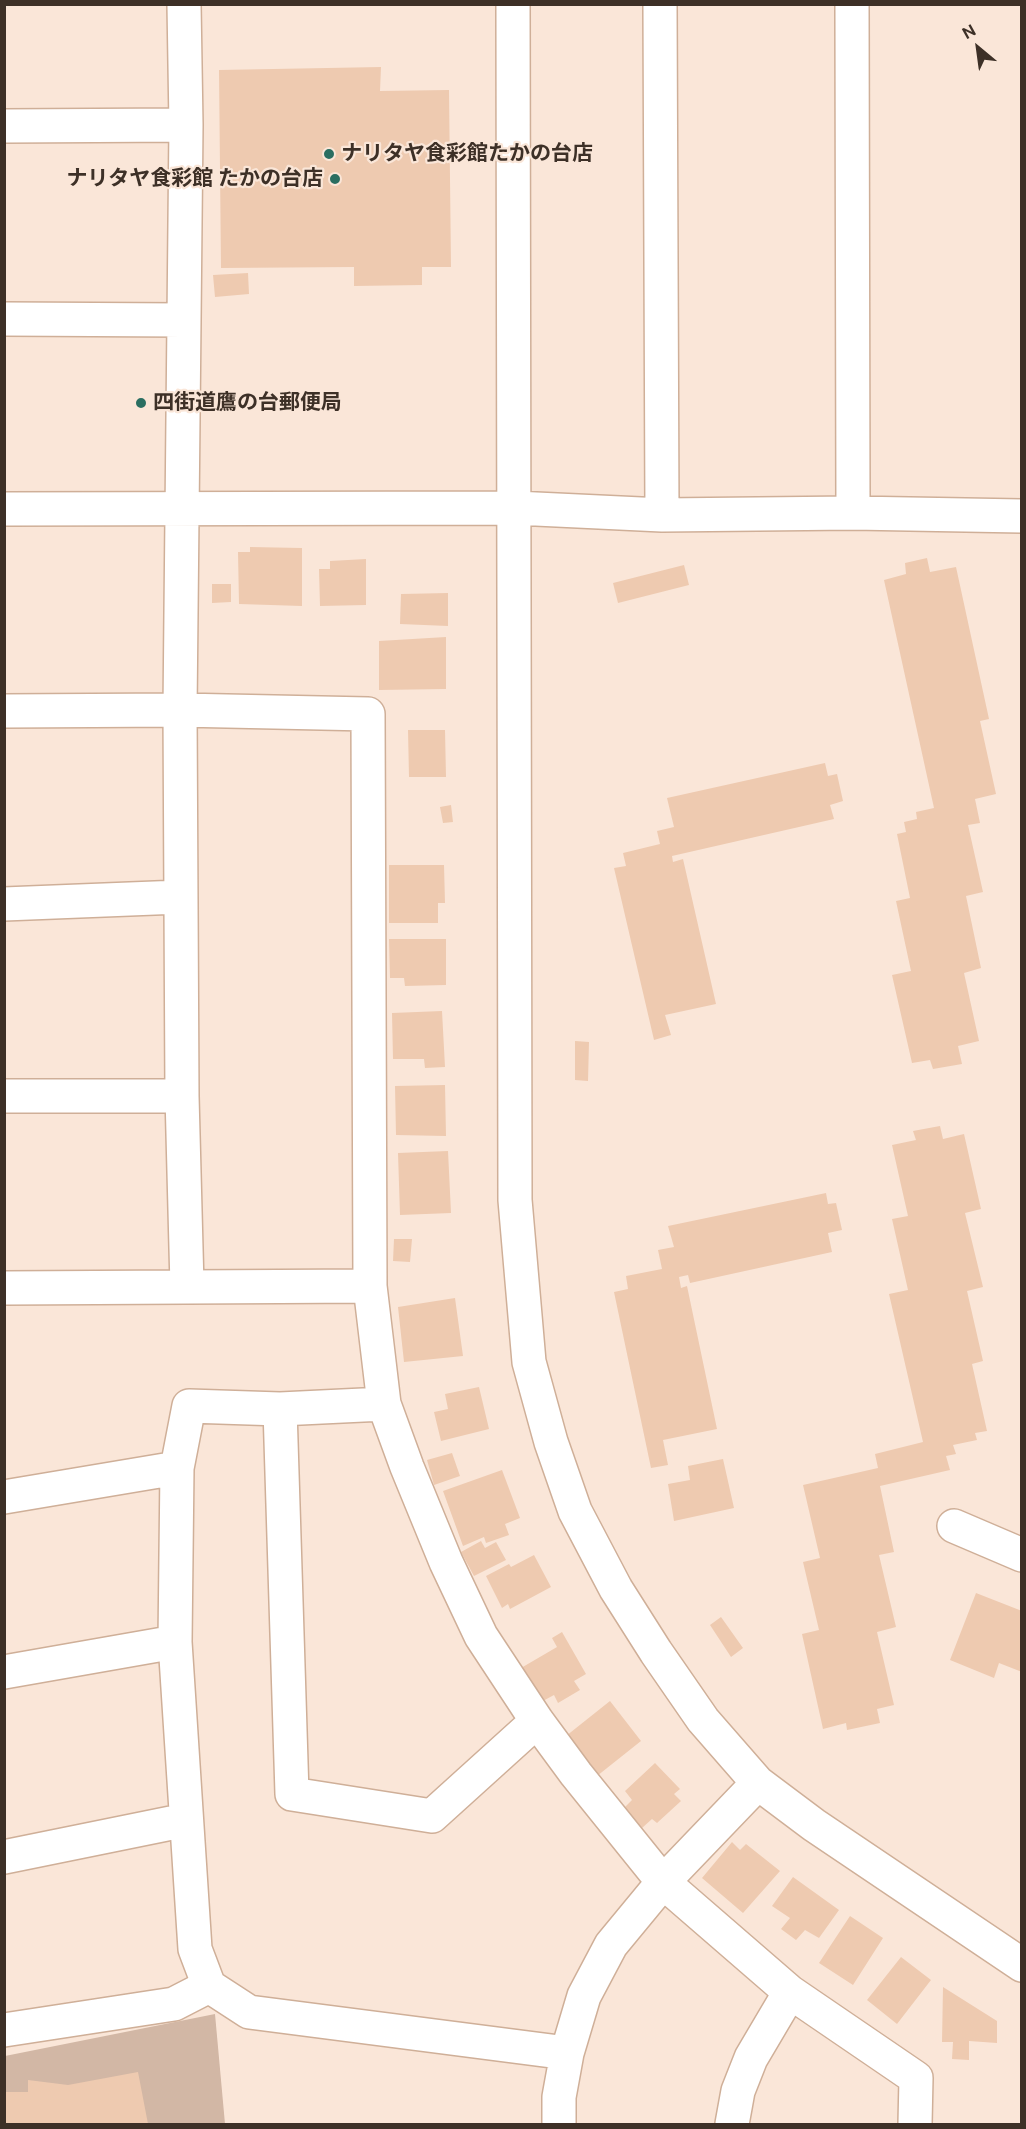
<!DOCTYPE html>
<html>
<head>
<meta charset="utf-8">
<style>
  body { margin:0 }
  #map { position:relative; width:1026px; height:2129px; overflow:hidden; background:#fae6d8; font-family:"Public Sans",sans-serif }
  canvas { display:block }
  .frame { position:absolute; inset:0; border:6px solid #3d3027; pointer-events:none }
  .north { position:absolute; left:948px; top:18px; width:60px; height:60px; -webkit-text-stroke:4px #fae6d8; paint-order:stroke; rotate:331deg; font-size:16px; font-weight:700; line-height:24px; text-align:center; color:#3d3027 }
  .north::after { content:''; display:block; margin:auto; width:21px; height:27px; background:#3d3027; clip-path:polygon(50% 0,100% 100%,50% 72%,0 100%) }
</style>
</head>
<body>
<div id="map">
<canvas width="1026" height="2129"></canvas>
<div class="frame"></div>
<div class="north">N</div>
</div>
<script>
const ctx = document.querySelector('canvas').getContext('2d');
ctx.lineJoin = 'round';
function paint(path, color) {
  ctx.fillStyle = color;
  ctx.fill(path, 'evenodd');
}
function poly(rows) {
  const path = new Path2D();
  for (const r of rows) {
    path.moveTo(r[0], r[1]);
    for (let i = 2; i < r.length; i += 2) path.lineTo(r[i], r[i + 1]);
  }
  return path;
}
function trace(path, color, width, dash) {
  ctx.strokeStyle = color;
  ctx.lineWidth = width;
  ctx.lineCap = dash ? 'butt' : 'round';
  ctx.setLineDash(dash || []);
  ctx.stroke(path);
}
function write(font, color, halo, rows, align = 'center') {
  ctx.font = font + ' "Public Sans","Noto Sans JP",sans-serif';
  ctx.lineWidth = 4.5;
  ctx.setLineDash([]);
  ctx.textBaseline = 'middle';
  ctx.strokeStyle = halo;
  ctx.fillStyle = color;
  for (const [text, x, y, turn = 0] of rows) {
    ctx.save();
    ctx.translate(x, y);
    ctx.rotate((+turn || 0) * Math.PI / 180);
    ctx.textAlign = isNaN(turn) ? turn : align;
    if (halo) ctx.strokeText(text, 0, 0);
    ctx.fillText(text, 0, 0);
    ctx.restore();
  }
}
paint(poly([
  [215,2014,225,2124,5,2124,5,2056]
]), '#d2b7a5');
paint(poly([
  [381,67,380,91,449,90,451,267,422,267,422,285,354,286,354,267,221,268,219,70],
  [248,273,249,294,215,297,213,275],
  [250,547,302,548,302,606,239,604,238,552,250,552],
  [927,558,930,572,956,567,989,719,980,721,996,794,975,799,980,823,968,825,983,892,966,896,981,968,964,973,979,1041,958,1046,962,1064,933,1069,930,1060,912,1063,892,975,911,971,896,901,910,898,897,834,906,832,904,822,917,819,916,812,934,808,884,580,906,574,905,563],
  [366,559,366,605,320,606,319,569,330,569,330,561],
  [684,565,689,585,618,603,613,583],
  [212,584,231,584,231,602,212,603],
  [448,593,448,626,400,624,401,594],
  [446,637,446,689,379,690,379,641],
  [408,730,445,730,446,777,409,777],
  [825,763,828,776,837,774,843,801,830,805,834,819,672,856,673,862,683,859,716,1004,665,1015,671,1035,654,1040,614,868,626,866,623,853,660,844,657,831,674,827,667,798],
  [451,805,453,822,443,823,440,807],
  [389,865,444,865,445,903,438,903,438,923,389,923],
  [389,939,446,939,446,985,405,986,404,978,390,978],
  [442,1011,445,1067,425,1068,424,1059,393,1059,392,1013],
  [575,1041,589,1042,588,1081,575,1080],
  [445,1085,446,1136,396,1135,395,1086],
  [940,1126,943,1139,964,1134,981,1209,965,1213,983,1287,967,1291,983,1361,972,1364,987,1431,975,1433,977,1440,953,1445,956,1454,946,1456,950,1470,880,1486,894,1552,879,1555,896,1627,877,1632,894,1705,877,1709,880,1723,847,1730,846,1723,823,1729,802,1634,819,1630,803,1562,820,1558,803,1485,878,1468,875,1454,923,1442,889,1294,908,1290,892,1219,908,1216,892,1145,916,1140,913,1131],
  [448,1151,451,1213,400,1215,398,1153],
  [826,1193,828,1204,836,1203,842,1230,828,1233,832,1252,690,1283,688,1275,679,1277,681,1288,687,1286,717,1429,663,1440,668,1465,651,1468,614,1292,628,1289,626,1276,662,1269,658,1250,674,1247,668,1226],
  [394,1239,412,1239,410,1262,393,1261],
  [455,1298,463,1356,404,1362,398,1307],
  [479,1387,489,1429,441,1441,434,1412,448,1409,445,1394],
  [452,1453,460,1476,434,1485,427,1460],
  [723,1459,734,1508,674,1521,668,1484,690,1480,688,1466],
  [502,1470,520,1518,505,1524,509,1535,486,1543,484,1537,463,1546,443,1491],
  [481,1541,485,1548,496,1542,506,1560,474,1576,461,1552],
  [534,1555,551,1587,510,1609,508,1604,502,1608,486,1576,509,1564,511,1567],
  [976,1593,1022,1611,1022,1672,999,1663,994,1678,950,1660],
  [721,1617,743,1648,731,1657,710,1625],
  [562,1632,586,1674,574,1681,580,1690,558,1703,554,1695,541,1702,521,1668,557,1647,552,1638],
  [610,1701,641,1741,597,1776,566,1736],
  [655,1763,680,1789,674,1794,681,1801,657,1823,652,1819,642,1828,623,1809,632,1800,625,1791],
  [732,1842,740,1850,746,1844,780,1871,743,1913,702,1878],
  [793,1877,839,1910,819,1938,805,1930,796,1940,781,1929,790,1918,772,1906],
  [850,1916,883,1938,853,1985,819,1963],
  [901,1957,931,1980,897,2024,867,2000],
  [943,1987,997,2021,997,2043,969,2041,969,2060,952,2059,953,2042,942,2042],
  [138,2072,148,2124,4,2124,4,2092,28,2092,28,2080,68,2085]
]), '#eecab0');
const minor = poly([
  [184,4,186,125,180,710,182,1096,187,1286],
  [513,4,515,1200,529,1362,551,1442,575,1511,616,1589,656,1652,703,1720,758,1783,814,1825,1022,1965],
  [660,4,662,515],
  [852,4,853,513],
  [4,126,186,125],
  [4,319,183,320],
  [4,509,515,508,662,515,853,513,1022,516],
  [4,711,180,710,368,714,370,1286,384,1404,407,1467,446,1562,481,1636,537,1721,576,1774,663,1882,790,1992,916,2078,915,2124],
  [4,904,180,897],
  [4,1096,182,1096],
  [4,1288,370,1286],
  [384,1404,280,1409,189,1406,177,1468,175,1642,195,1949,209,1986,249,2012,567,2053],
  [280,1409,292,1794,432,1816,537,1721],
  [4,1497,177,1468],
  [954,1526,1022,1555],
  [4,1672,175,1642],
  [4,1857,186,1820],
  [4,2030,174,2004,209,1986],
  [559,2124,559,2097,567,2053,584,1996,611,1945,663,1882,758,1783],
  [732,2124,738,2091,751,2058,790,1992]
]);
trace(minor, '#cfaf98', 36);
trace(minor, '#fff', 33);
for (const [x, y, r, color] of [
  [329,154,6,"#2a6e61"],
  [335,179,6,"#2a6e61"],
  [141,403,6,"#2a6e61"]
]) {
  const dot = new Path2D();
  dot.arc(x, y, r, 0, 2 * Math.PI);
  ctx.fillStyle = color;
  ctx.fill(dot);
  trace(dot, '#fae6d8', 2);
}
write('bold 21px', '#3d3027', '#fae6d8', [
  ["ナリタヤ食彩館たかの台店",341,154],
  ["ナリタヤ食彩館 たかの台店",323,179,"right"],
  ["四街道鷹の台郵便局",153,403]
], 'left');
</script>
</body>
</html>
